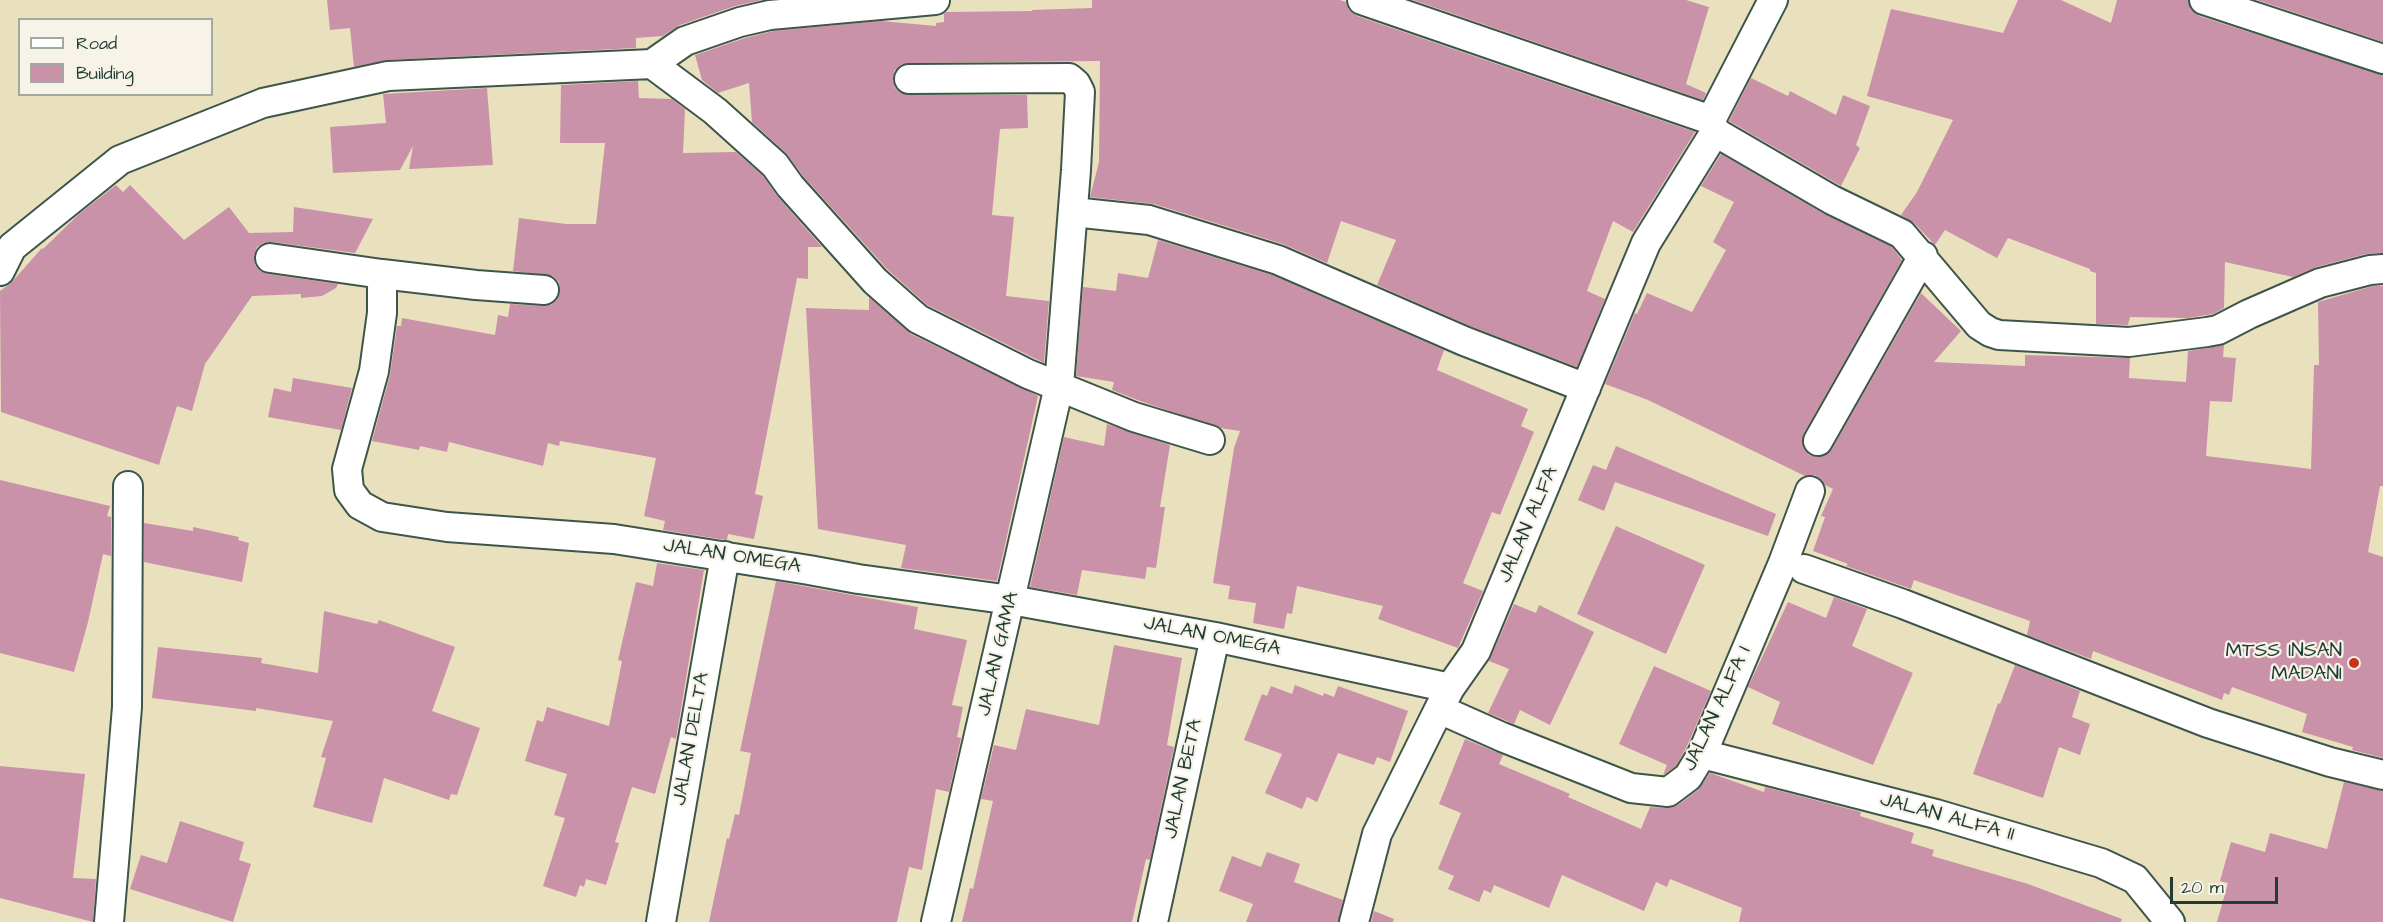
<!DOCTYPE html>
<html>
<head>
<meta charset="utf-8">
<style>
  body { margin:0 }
  #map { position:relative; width:2383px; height:922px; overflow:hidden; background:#e9e1be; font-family:"Architects Daughter",sans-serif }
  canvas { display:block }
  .legend { position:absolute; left:18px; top:18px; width:195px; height:78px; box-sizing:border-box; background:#f7f3e8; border:2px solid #a1aaa0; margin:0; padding:8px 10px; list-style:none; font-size:18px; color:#1f3d34 }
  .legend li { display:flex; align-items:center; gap:12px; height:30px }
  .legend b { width:30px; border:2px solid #a1aaa0 }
  .scale { position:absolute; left:2170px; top:877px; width:108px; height:27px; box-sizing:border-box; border:3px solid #1f3d34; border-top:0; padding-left:8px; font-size:18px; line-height:21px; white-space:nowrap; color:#1f3d34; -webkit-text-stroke:4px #f7f3e8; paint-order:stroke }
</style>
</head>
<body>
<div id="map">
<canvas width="2383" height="922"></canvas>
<ul class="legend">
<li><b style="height:8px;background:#fff"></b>Road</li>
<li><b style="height:16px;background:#ca92a9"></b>Building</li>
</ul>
<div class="scale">20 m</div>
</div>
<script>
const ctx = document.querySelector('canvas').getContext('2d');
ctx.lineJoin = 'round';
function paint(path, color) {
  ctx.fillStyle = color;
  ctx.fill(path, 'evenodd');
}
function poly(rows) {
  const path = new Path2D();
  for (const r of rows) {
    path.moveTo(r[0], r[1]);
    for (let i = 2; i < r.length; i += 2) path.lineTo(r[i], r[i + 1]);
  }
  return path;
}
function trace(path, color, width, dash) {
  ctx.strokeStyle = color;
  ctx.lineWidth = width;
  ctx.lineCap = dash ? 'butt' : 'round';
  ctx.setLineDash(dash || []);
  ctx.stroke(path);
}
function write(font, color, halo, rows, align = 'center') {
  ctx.font = font + ' "Architects Daughter",sans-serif';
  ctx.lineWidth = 4.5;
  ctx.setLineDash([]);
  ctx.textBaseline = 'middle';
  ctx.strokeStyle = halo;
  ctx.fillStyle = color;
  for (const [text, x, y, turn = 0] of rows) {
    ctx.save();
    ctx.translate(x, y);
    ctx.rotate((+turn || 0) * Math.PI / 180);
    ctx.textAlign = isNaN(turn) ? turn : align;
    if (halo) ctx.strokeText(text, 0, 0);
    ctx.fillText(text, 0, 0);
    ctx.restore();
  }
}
paint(poly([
  [327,0,762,0,735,6,680,25,663,36,636,38,636,48,387,60,354,67,350,28,330,30],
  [1092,0,1340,0,1346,2,1349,10,1357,16,1695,132,1633,232,1613,221,1587,291,1605,299,1577,367,1470,326,1377,285,1396,240,1341,221,1327,263,1283,244,1154,204,1090,197,1099,162,1100,61,909,63,901,65,894,71,893,80,895,88,900,93,909,95,1027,95,1028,128,1000,129,992,215,1014,217,1006,296,1049,301,1044,363,927,305,887,269,803,176,786,153,752,122,749,83,718,93,702,80,695,55,745,38,773,31,881,21,936,26,936,23,944,22,944,14,946,12,1032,11,1032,10,1092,8],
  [1413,0,1686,0,1709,7,1686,84,1706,93,1703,100],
  [2018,0,2061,0,2111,23,2117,0,2188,0,2191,10,2199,16,2383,75,2383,253,2366,254,2316,267,2293,277,2225,262,2224,308,2213,314,2188,318,2130,317,2128,325,2096,324,2096,273,2090,271,2090,269,2008,238,1997,258,1945,230,1935,245,1914,223,1901,215,1917,192,1953,120,1867,96,1891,9,2003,33],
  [2257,0,2383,0,2383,42],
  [1751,78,1788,96,1790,91,1836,115,1843,95,1870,106,1856,145,1860,148,1841,186,1729,121],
  [638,81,639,98,672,99,685,109,683,153,736,152,763,176,778,197,822,247,808,247,808,279,797,278,755,494,763,496,754,539,728,534,727,540,725,540,663,530,665,521,644,516,656,458,560,441,559,446,548,443,543,466,449,442,447,452,420,446,419,450,372,441,390,375,397,326,401,326,402,318,495,335,498,315,508,317,510,304,543,306,551,305,557,300,560,291,559,282,553,276,513,271,519,218,566,224,596,224,605,143,560,143,561,85],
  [487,88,493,165,409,169,413,146,400,170,333,173,330,127,386,123,383,94],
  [1721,154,1824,214,1892,247,1902,260,1804,433,1802,441,1804,449,1809,455,1818,457,1826,455,1832,449,1921,293,1961,331,1934,362,2025,366,2025,355,2130,358,2129,378,2186,382,2188,351,2224,345,2223,357,2236,358,2232,402,2210,401,2206,456,2311,469,2314,365,2319,365,2318,302,2373,286,2383,286,2383,486,2380,486,2368,552,2383,557,2383,758,2352,750,2353,747,2302,732,2307,714,2232,687,2229,695,2224,693,2222,700,2093,651,2091,659,2027,635,2030,621,1914,580,1911,589,1846,566,1848,564,1813,551,1825,517,1821,516,1833,489,1825,485,1822,480,1815,475,1805,476,1648,400,1605,384,1635,313,1637,314,1647,293,1692,312,1726,250,1713,242,1734,202,1701,186],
  [116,185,123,192,130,185,184,240,229,207,249,233,293,232,294,207,373,219,355,253,272,242,264,243,257,247,254,255,255,264,260,271,268,274,338,284,336,288,322,296,301,298,301,294,252,296,205,364,192,411,177,406,159,465,1,412,0,291,10,284,42,248,43,249,79,214],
  [1158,240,1272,275,1444,350,1437,370,1528,409,1521,426,1534,432,1500,515,1492,512,1463,583,1483,591,1458,648,1378,619,1383,606,1297,586,1292,614,1287,613,1284,629,1253,623,1256,603,1228,599,1230,586,1213,583,1234,448,1240,431,1220,428,1140,401,1112,390,1114,382,1076,376,1083,287,1116,291,1118,273,1148,278],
  [869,297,911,334,1038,396,997,581,901,568,906,545,818,529,806,308,869,310],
  [293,378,352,388,341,430,268,417,274,388,291,392],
  [1107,424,1170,445,1160,507,1165,507,1156,568,1147,567,1145,579,1082,570,1077,595,1030,587,1064,437,1104,446],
  [1616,446,1776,514,1768,536,1615,482,1604,511,1578,500,1593,465,1606,470],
  [0,480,110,506,107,516,111,517,111,556,103,554,88,622,74,672,0,653],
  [144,523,193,531,193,527,239,537,238,540,249,543,242,582,144,562],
  [1616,526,1705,565,1666,654,1577,614],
  [657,563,704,570,676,739,671,737,655,794,632,787,615,842,619,843,606,885,586,879,584,887,580,885,576,897,543,886,565,818,554,815,567,774,525,761,537,720,543,722,547,707,609,726,622,661,618,660,636,582,653,586],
  [776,581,918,607,914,629,967,640,952,705,963,707,957,737,961,738,949,792,936,789,922,870,909,867,897,922,709,922,727,838,729,839,735,814,739,815,751,753,740,751],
  [1834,597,1867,609,1852,646,1913,673,1873,765,1772,724,1780,702,1748,687,1788,602,1826,618],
  [1514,604,1536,613,1539,605,1594,632,1550,725,1520,710,1514,724,1488,713,1509,669,1489,661],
  [324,611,377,624,379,620,455,647,432,711,480,728,457,795,451,794,449,800,384,778,372,823,313,807,326,758,321,757,333,721,256,708,256,711,152,698,158,647,262,658,261,663,318,673],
  [1114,645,1182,658,1167,745,1174,747,1150,860,1146,859,1132,922,962,922,970,888,973,889,993,801,981,799,994,745,1016,750,1026,709,1099,725],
  [2015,665,2080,691,2072,717,2090,724,2080,755,2059,747,2043,798,1973,774,1998,703,2000,704],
  [1654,666,1711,691,1687,746,1676,766,1663,775,1667,765,1619,744],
  [1295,685,1323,696,1324,693,1334,697,1338,686,1408,711,1390,762,1377,757,1374,765,1338,753,1317,802,1307,797,1302,809,1265,793,1282,754,1244,740,1262,694,1267,696,1271,686,1292,694],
  [1465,739,1503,755,1499,764,1570,794,1568,797,1641,829,1650,807,1666,808,1678,805,1698,790,1710,773,1764,792,1765,787,1861,812,1860,816,1914,833,1911,843,1934,850,1932,856,2028,884,2122,919,2121,922,1739,922,1742,908,1670,879,1667,887,1656,882,1644,911,1562,875,1549,908,1494,885,1491,893,1484,890,1479,902,1448,889,1454,876,1438,869,1461,813,1439,804],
  [0,766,85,774,73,878,96,879,93,922,0,898],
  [2344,782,2383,791,2383,922,2217,922,2228,883,2220,881,2231,842,2265,852,2270,833,2327,849],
  [180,821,244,842,239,860,251,864,233,922,130,889,141,855,167,863],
  [1267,852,1300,864,1294,882,1343,900,1338,922,1246,922,1253,904,1219,891,1232,856,1261,867],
  [1374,911,1394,919,1393,922,1371,922]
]), '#ca92a9');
const street = poly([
  [935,0,770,15,740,22,685,41,652,64,715,111,775,165,790,186,875,281,918,319,1028,374,1134,417,1210,440],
  [1362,0,1711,120],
  [1773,0,1711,120,1715,132,1832,200,1902,234,1979,325,1990,332,1999,335,2129,342,2207,332,2218,330,2249,314,2320,283,2370,270,2383,269],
  [2204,0,2383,59],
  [909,79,1069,78,1076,84,1080,92,1076,170,1059,386,936,922],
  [1073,212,1149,220,1278,260,1464,341,1586,388],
  [270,258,382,274,382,313,374,371,347,469,349,490,360,505,382,517,447,527,614,539,809,570,858,579,1011,600,1215,637,1450,688],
  [0,271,12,247,120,160,263,103,388,76,652,64],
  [382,274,476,285,544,290],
  [1818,441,1923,256],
  [1804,569,1903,604,2208,723,2330,762,2383,775],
  [1439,709,1502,737,1631,788,1668,792,1688,777,1702,754,1783,563,1810,491],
  [1702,754,1936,814,2101,863,2135,879,2170,922],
  [109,922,127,707,128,486],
  [661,922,725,556],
  [1153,922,1215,637],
  [1354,922,1377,834,1439,709,1450,688,1476,651,1646,243,1715,132]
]);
trace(street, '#3d5649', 32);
trace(street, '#fff', 28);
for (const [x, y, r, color] of [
  [2354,663,6,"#c8321e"]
]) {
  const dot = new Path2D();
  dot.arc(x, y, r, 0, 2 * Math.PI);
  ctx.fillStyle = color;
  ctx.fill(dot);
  trace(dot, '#f7f3e8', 2);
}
write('20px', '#1f3d34', '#f7f3e8', [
  ["JALAN ALFA",1529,525,-67],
  ["JALAN OMEGA",732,557,9],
  ["JALAN OMEGA",1212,637,11],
  ["JALAN GAMA",999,654,-77],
  ["JALAN ALFA I",1718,709,-65],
  ["JALAN DELTA",692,739,-80],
  ["JALAN BETA",1184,779,-78],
  ["JALAN ALFA II",1947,818,15]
]);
write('20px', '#1f3d34', '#f7f3e8', [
  ["MTSS INSAN",2342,652],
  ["MADANI",2342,675]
], 'right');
</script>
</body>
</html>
